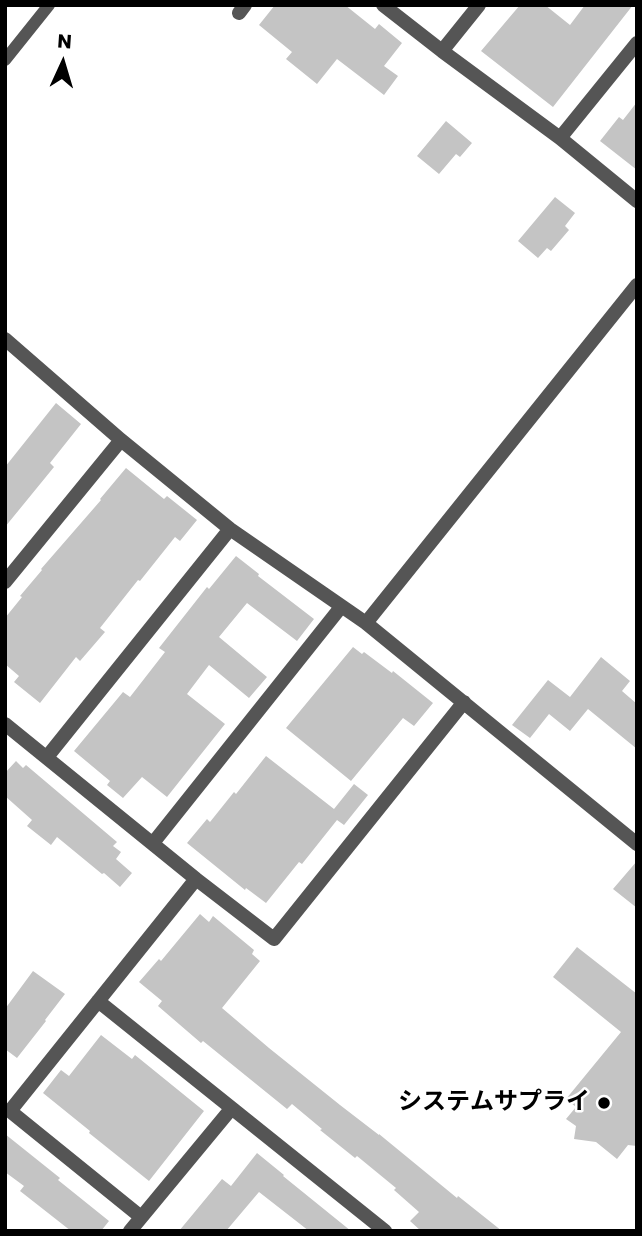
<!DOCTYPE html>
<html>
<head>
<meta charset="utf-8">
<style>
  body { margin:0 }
  #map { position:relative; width:642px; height:1236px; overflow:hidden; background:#fff; font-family:Poppins,sans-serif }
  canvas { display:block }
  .frame { position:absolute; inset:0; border:7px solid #000; pointer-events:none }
  .north { position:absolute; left:28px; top:28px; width:70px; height:70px; -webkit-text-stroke:5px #fff; paint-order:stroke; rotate:4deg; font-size:19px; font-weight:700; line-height:28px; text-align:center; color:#000 }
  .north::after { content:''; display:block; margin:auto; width:24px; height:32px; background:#000; clip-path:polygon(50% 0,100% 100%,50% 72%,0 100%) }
</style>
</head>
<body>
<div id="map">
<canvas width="642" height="1236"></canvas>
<div class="frame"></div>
<div class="north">N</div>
</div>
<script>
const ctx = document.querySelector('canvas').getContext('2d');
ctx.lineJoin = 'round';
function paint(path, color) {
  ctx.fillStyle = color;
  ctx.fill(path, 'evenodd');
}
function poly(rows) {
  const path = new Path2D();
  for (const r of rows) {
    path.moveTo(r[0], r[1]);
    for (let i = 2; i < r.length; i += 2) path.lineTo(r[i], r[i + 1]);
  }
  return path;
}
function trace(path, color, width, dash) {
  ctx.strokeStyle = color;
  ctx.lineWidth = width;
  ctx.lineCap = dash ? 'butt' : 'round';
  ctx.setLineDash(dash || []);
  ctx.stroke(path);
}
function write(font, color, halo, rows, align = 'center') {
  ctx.font = font + ' Poppins,"Noto Sans JP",sans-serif';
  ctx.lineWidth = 5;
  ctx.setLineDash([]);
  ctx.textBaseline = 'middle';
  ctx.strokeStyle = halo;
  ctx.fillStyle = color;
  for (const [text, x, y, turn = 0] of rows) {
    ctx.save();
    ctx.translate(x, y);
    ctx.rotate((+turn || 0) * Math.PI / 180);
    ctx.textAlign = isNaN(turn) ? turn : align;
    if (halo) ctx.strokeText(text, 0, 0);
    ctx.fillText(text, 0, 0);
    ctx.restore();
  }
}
paint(poly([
  [275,5,345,5,375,29,379,24,402,43,384,66,398,76,384,95,337,59,317,84,286,59,292,52,259,25],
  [520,5,545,5,570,25,585,5,633,5,553,107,481,51],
  [637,102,637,170,600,141,619,117,623,120],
  [446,121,472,143,460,157,456,154,439,174,417,156],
  [555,197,575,213,565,226,569,230,551,251,547,248,538,258,518,241],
  [56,403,81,424,50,463,54,467,5,527,5,467],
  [126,468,164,499,167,496,197,520,180,541,175,537,140,581,138,580,100,628,105,632,80,661,76,657,40,703,14,682,19,676,5,664,5,618,22,597,20,596,42,570,41,569,101,500,100,499],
  [236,556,259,574,258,576,314,619,297,641,247,603,219,637,267,677,249,698,209,665,187,694,225,724,167,797,142,777,123,798,107,785,110,781,74,751,123,692,130,697,165,652,159,648,207,587,209,589],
  [353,647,362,654,364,652,392,673,393,671,433,703,414,726,403,718,351,781,286,728],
  [601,657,630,681,622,691,637,704,637,749,588,709,570,731,549,714,530,738,512,725,548,680,570,697],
  [266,756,334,809,354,784,368,795,344,825,337,820,302,864,299,862,266,903,246,888,245,890,187,843,207,819,210,822,234,792,236,794],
  [16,761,23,768,26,765,117,842,113,846,121,852,116,859,132,873,120,887,104,873,102,874,57,837,51,845,27,826,32,820,5,796,5,773],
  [637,861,637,908,613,889],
  [200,914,209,922,213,916,254,950,252,954,260,961,222,1008,269,1048,340,1105,379,1135,379,1134,457,1198,458,1196,502,1231,421,1231,410,1221,419,1212,394,1190,396,1188,357,1156,355,1158,320,1130,322,1129,292,1104,287,1109,203,1041,201,1043,158,1006,162,1001,139,982,159,959,161,961],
  [577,947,637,994,637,1146,628,1145,617,1159,596,1142,574,1139,576,1126,566,1119,576,1107,566,1099,621,1032,553,977],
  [33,971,65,994,45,1020,46,1021,17,1058,5,1049,5,1009],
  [101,1035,132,1059,135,1055,204,1111,149,1181,89,1133,90,1131,43,1093,61,1070,69,1076],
  [5,1134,60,1178,58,1180,109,1221,101,1231,71,1231,20,1191,24,1186,5,1172],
  [257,1153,284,1175,283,1176,351,1231,309,1231,259,1192,226,1231,179,1231,222,1179,231,1186]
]), '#c4c4c4');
trace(poly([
  [5,60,49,5]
]), '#555', 12);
trace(poly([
  [383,5,442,51,560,138,637,201],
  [239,13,245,5],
  [442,51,479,5],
  [560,138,637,43],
  [5,339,121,440,230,529,366,623,637,844],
  [5,582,121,440],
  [366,623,637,285],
  [5,724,196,879,274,939,464,702],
  [47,757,230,529],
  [153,843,341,607],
  [98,1001,385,1231],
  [141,1217,10,1111,196,879],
  [130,1231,231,1109]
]), '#555', 14);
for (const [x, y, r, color] of [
  [604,1103,7,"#000"]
]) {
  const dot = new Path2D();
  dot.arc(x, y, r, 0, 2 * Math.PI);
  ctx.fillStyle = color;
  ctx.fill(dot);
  trace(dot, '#fff', 2.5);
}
write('bold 24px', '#000', '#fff', [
  ["システムサプライ",590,1103]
], 'right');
</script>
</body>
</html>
